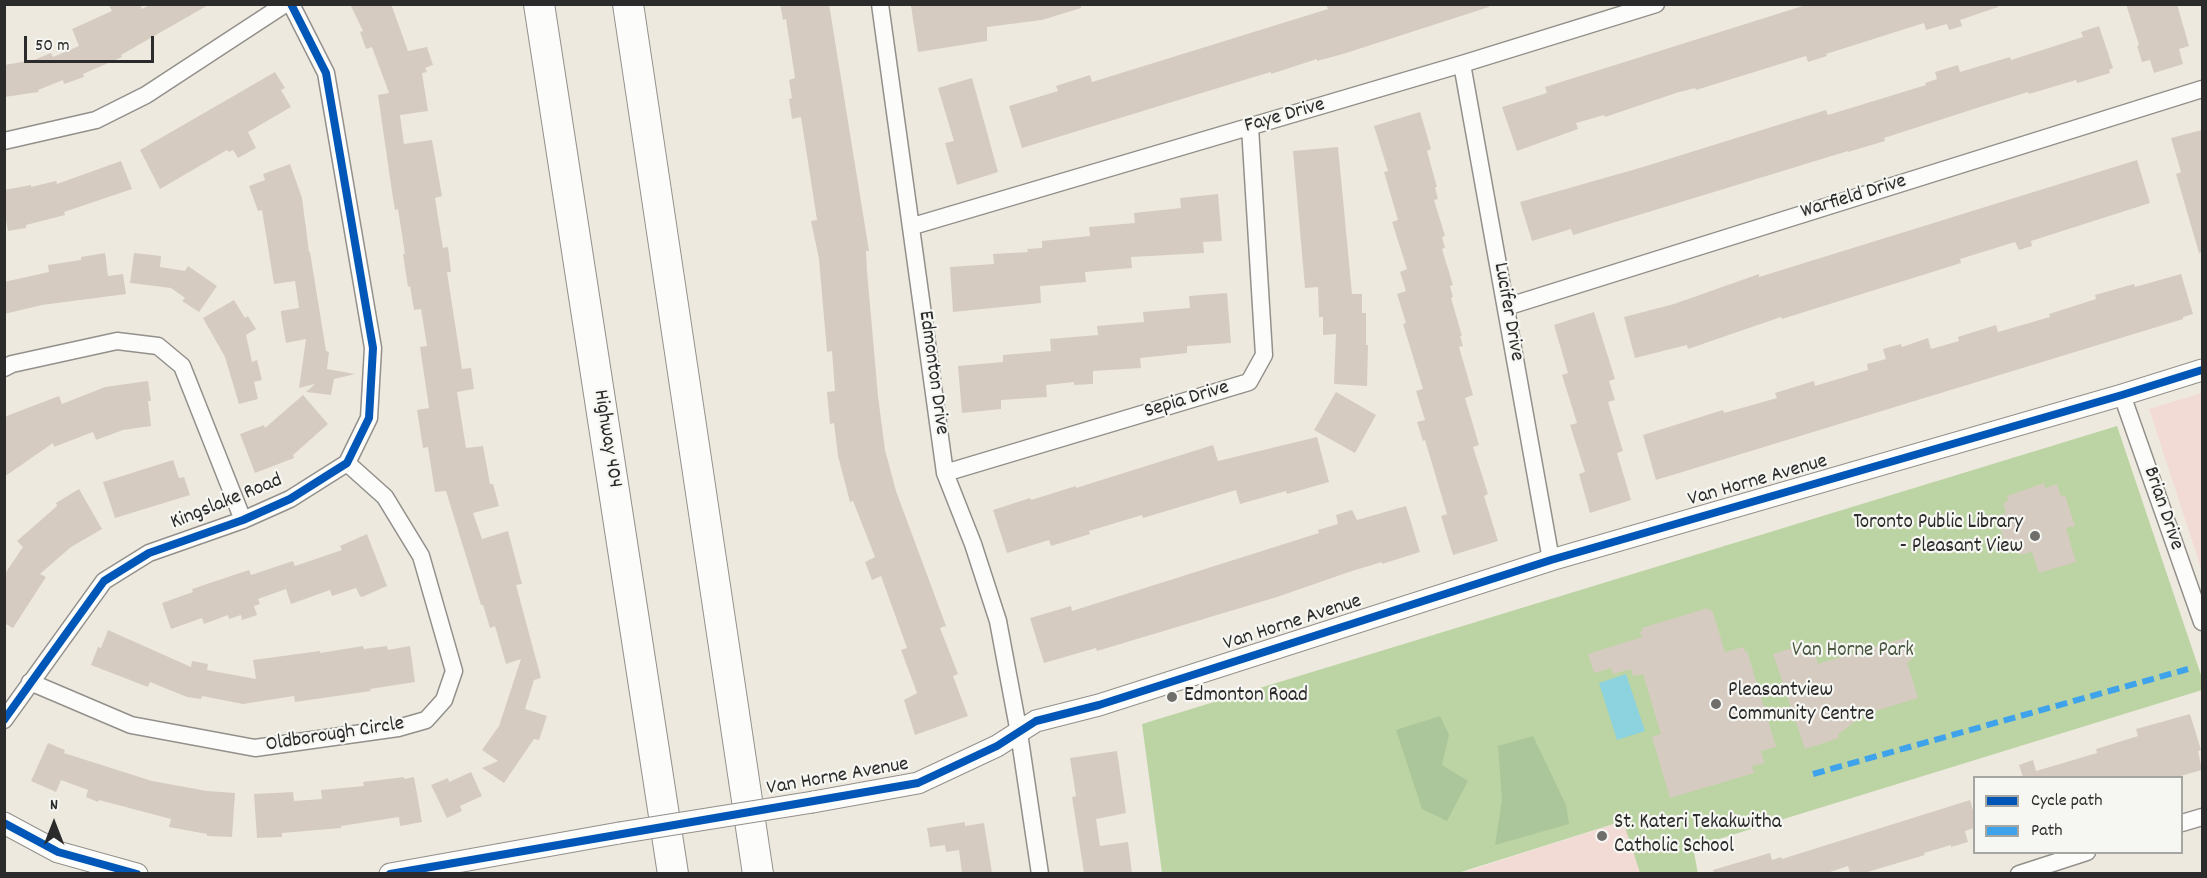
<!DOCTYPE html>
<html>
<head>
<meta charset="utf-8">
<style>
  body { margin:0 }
  #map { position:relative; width:2207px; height:878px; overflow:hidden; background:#eee9df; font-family:Dekko,sans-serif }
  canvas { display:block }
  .frame { position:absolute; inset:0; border:6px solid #2b2b2b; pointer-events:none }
  .legend { position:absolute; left:1973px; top:776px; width:210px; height:78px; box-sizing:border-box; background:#f6f6f2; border:2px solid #a5a5a2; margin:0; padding:8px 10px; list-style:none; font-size:18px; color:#2b2b2b }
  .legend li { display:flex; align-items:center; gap:12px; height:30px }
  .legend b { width:30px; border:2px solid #a5a5a2 }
  .north { position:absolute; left:24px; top:794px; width:60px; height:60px; -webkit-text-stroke:4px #f6f6f2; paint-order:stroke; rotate:0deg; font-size:16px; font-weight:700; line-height:24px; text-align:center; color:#2b2b2b }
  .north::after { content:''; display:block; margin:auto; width:21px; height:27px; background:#2b2b2b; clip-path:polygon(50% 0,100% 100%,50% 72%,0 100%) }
  .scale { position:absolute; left:24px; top:36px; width:130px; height:27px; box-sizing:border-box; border:3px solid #2b2b2b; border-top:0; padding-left:8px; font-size:18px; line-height:21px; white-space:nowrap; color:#2b2b2b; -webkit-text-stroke:4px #f6f6f2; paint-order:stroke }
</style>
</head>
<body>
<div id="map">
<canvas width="2207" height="878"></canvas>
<div class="frame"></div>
<ul class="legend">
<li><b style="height:8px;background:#0057b8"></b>Cycle path</li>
<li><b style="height:8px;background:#3ea3eb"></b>Path</li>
</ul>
<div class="north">N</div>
<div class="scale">50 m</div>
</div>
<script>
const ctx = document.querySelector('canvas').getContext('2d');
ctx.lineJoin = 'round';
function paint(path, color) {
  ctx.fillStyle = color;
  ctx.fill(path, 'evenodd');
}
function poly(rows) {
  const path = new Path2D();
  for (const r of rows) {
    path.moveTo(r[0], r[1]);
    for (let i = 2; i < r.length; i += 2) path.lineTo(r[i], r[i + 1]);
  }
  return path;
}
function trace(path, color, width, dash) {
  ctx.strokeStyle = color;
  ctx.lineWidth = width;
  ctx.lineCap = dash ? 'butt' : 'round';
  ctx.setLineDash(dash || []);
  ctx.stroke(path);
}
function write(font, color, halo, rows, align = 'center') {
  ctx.font = font + ' Dekko,sans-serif';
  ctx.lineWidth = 4.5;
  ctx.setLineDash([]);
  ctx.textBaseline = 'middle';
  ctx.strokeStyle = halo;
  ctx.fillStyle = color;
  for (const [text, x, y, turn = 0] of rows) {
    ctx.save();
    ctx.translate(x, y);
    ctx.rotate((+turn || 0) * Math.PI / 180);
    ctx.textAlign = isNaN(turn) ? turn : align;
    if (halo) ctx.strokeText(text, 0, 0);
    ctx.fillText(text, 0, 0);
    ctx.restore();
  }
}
paint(poly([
  [2202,393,2202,571,2149,409],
  [1624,821,1640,873,1458,874]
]), '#f3dbd5');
paint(poly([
  [2117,426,2202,678,2202,690,1693,847,1698,874,1640,873,1623,821,1458,873,1162,873,1142,724]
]), '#bcd4a3');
paint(poly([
  [1440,716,1449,735,1442,765,1468,781,1447,821,1422,809,1396,730],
  [1533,736,1566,805,1569,824,1495,845,1502,800,1498,746]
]), '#acc69b');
paint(poly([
  [1626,674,1645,731,1617,740,1599,683]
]), '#8cd2df');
paint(poly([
  [108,4,140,4,142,9,151,4,210,4,121,55,122,57,83,74,84,77,64,84,63,80,38,90,39,92,4,97,4,65,34,60,51,53,53,57,79,46,72,29,112,11],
  [350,4,391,4,408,51,427,47,433,65,425,68,427,72,422,73,428,111,400,115,404,144,432,140,442,196,435,198,443,248,448,247,451,272,447,272,462,369,471,368,474,389,457,392,466,448,483,446,490,484,493,484,499,506,473,513,482,539,508,531,522,584,516,585,541,678,534,680,525,709,547,716,539,740,534,739,504,783,482,768,498,761,482,750,499,726,521,659,506,664,495,626,490,628,483,605,481,605,446,491,435,492,428,447,423,448,417,410,429,408,420,347,427,346,421,309,414,310,410,286,408,287,403,254,405,254,398,209,395,210,392,192,378,95,389,93,372,47,366,49,360,32,363,31],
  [780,4,829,4,869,251,866,251,867,271,878,396,885,450,896,491,946,626,940,628,958,674,953,676,968,716,915,735,904,700,917,693,901,650,907,648,881,576,872,580,865,562,875,557,853,501,850,502,838,456,834,423,830,424,827,392,835,391,832,351,827,352,819,259,811,221,817,220,801,117,792,119,789,99,792,98,789,80,795,78,786,19,783,20],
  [918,4,1081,4,1081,8,1042,20,987,27,987,41,918,52,911,6],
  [1326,4,1489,4,1489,7,1343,54,1317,61,1317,59,1271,74,1271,72,1254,77,1022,148,1009,106,1058,91,1056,86,1090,75,1092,82,1328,9],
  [1809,4,1998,4,1998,7,1960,20,1962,26,1949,30,1947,24,1926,30,1924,23,1826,54,1827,56,1808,62,1806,56,1696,90,1695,88,1676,93,1605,117,1604,115,1576,123,1578,129,1517,151,1502,107,1547,93,1545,87],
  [2126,4,2177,4,2189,46,2179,49,2183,64,2154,73,2150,60,2142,62,2137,46,2139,45],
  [2099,26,2113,68,2109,70,2110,73,2077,83,2076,80,2029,94,2028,92,1983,106,1884,138,1885,141,1848,152,1848,151,1619,221,1573,235,1571,229,1532,241,1520,202,1643,167,1826,110,1828,115,1926,85,1925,83,1937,79,1935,72,1958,65,1960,72,2010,57,2011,60,2083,37,2081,32],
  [275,72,285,88,281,90,291,107,248,132,256,148,238,158,233,150,229,152,227,150,160,189,140,150],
  [972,78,998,172,957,185,945,143,954,141,938,88],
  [1420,112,1431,149,1427,151,1437,187,1435,187,1438,199,1434,200,1445,236,1442,237,1445,248,1442,249,1453,285,1450,286,1453,297,1451,298,1462,336,1460,336,1463,346,1459,347,1473,395,1465,398,1479,445,1473,447,1488,494,1484,496,1498,541,1453,555,1441,516,1447,514,1425,440,1423,441,1417,422,1425,420,1416,391,1423,389,1403,324,1406,323,1397,294,1406,291,1400,272,1407,269,1392,222,1398,220,1384,172,1388,171,1374,126],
  [2202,130,2202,252,2199,253,2176,174,2181,172,2171,138],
  [1338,147,1352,294,1362,294,1362,313,1366,313,1366,345,1368,345,1367,386,1334,384,1336,334,1323,335,1323,317,1319,317,1318,287,1305,288,1293,151],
  [2137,160,2150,203,2031,241,2032,246,2019,250,2015,242,1960,259,1961,263,1782,319,1781,317,1688,349,1687,345,1635,358,1624,317,1674,304,1759,274,1759,277],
  [121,161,132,189,64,212,65,215,26,225,26,228,8,231,4,211,4,190,31,185,31,187,56,181,57,184],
  [290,164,302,198,309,252,310,252,326,351,329,352,327,369,355,374,334,379,331,395,306,392,315,384,299,388,306,339,286,343,281,314,281,311,299,308,295,281,274,284,262,210,258,211,249,186,265,180,263,174],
  [1218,194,1222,241,1203,242,1204,253,1131,257,1132,268,1085,272,1086,282,1040,286,1041,303,953,312,950,267,994,264,993,254,1028,252,1027,249,1042,248,1042,241,1090,236,1089,227,1135,223,1134,213,1181,208,1180,198],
  [105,253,108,276,123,274,126,294,42,305,4,314,4,282,49,272,48,265,81,260,81,257],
  [134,253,161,256,160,267,185,271,188,266,217,286,199,312,182,301,185,298,171,288,130,283],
  [2181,274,2193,314,2183,317,2183,319,1656,480,1643,435,1723,410,1724,413,1777,398,1775,393,1814,381,1815,386,1868,370,1867,364,1886,359,1883,349,1901,344,1902,347,1928,338,1931,349,1959,341,1958,337,1996,325,1998,332,2050,317,2049,314,2096,299,2095,295,2134,284,2135,287],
  [1227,293,1231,343,1187,346,1187,353,1140,358,1141,368,1093,371,1093,384,1074,385,1074,382,1046,385,1047,397,1001,400,1001,409,962,413,958,366,1003,362,1003,355,1051,351,1050,339,1098,335,1097,326,1144,322,1143,312,1190,308,1189,296],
  [234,300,245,318,248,316,256,329,246,335,252,362,257,360,262,380,254,382,258,399,239,404,225,357,203,318],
  [1594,312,1615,379,1609,381,1615,400,1608,402,1623,451,1617,453,1631,500,1590,513,1579,474,1585,472,1570,425,1577,423,1562,375,1568,373,1554,325],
  [148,381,151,401,148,401,151,426,123,430,96,440,93,432,54,447,53,443,4,477,4,418,9,415,59,396,62,404,105,387],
  [1336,392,1376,415,1355,453,1314,430],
  [303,395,328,424,293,455,294,458,255,473,240,434,264,425,265,428],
  [1317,437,1329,482,1287,494,1286,491,1240,504,1236,490,1143,518,1142,515,1089,531,1090,534,1051,546,1049,540,1007,553,993,510,1030,498,1031,500,1076,486,1076,488,1213,445,1218,461],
  [173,460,179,478,184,477,190,495,115,518,103,482],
  [2044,483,2045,488,2057,484,2061,496,2065,495,2075,526,2066,528,2076,562,2039,573,2032,552,2020,555,2016,543,2006,547,2000,527,2006,525,2002,514,2006,513,2003,503,2008,501,2007,496],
  [79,489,102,529,71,547,40,574,46,577,13,628,4,623,4,575,23,547,17,541,57,506,56,503],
  [1406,506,1420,552,1382,564,1382,562,1352,571,1277,597,1097,651,1096,648,1044,663,1030,618,1071,606,1072,611,1319,533,1318,530,1338,524,1336,515,1352,510,1357,520],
  [367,534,387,586,362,597,360,596,356,588,332,596,330,590,291,604,286,589,258,599,260,604,254,606,257,615,242,620,241,615,229,619,228,615,204,624,202,618,171,629,162,603,193,592,192,589,249,570,251,575,293,561,295,566,342,550,340,546],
  [1708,608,1709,611,1712,610,1725,652,1744,647,1745,652,1747,651,1776,747,1761,751,1764,763,1752,766,1754,773,1670,798,1652,737,1661,734,1643,674,1633,676,1631,669,1613,674,1611,668,1594,673,1588,654,1642,637,1640,632,1643,630,1642,628],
  [108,630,191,667,192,661,208,664,207,670,256,679,253,660,320,651,320,653,363,646,364,649,387,646,388,650,410,646,415,682,370,689,371,691,295,702,294,696,243,704,202,696,201,699,187,697,150,682,148,687,91,665,98,647,101,648],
  [1905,638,1912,660,1907,662,1918,698,1862,715,1838,735,1839,738,1805,749,1773,654,1812,642,1818,664],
  [2190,714,2201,750,2198,751,2202,770,2177,777,2023,777,2019,765,2033,760,2036,771,2097,753,2096,749,2138,736,2136,729],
  [48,743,65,750,64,753,152,781,207,791,235,793,232,837,207,836,207,834,169,827,171,819,99,800,98,802,86,797,88,790,61,780,56,792,31,781],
  [1117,751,1126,813,1096,819,1100,846,1128,842,1132,873,1084,873,1072,797,1076,796,1070,758],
  [471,772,482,796,460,806,462,811,447,818,431,785,448,778,449,782],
  [404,777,404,779,414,777,422,822,400,826,399,817,341,826,341,828,282,833,282,837,257,838,254,794,293,792,294,801,322,799,321,790,364,786,363,782],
  [1970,800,1974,814,1974,828,1965,831,1968,842,1951,847,1951,845,1924,853,1925,855,1864,873,1850,873,1848,866,1827,873,1714,873,1713,870,1770,853,1772,860,1781,857,1782,859],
  [965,822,965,826,984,823,992,873,962,873,959,850,946,852,945,845,930,847,927,828]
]), '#d6cbc0');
const minor = poly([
  [880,4,945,473,973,544,998,621,1019,733,1040,874],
  [1462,64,1551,560],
  [4,141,96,120,146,95,285,4],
  [913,226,1462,64,1656,4],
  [1506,307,2202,89],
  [4,368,12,364,117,341,158,346,182,366,243,520],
  [2122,395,2202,622],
  [945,473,1249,382,1264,355,1250,127],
  [30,682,131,725,255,748,398,728,426,720,444,700,454,671,421,556,385,497,347,463],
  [4,720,104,581,149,553,243,520,290,499,347,463,369,418,373,348,326,73,291,4],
  [2182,823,2202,817],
  [2019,874,2087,852]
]);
const tertiary = poly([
  [813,802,918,783,997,746,1036,721,1099,705,1551,560,2122,395,2202,370],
  [4,823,58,852,137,874],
  [390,874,619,833]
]);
const motorway = poly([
  [539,4,673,874],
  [628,4,758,874]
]);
trace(minor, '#93908b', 19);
trace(tertiary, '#93908b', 23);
trace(motorway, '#93908b', 32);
trace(minor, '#fcfcfa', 16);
trace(tertiary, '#fcfcfa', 21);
trace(motorway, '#fcfcfa', 30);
const tertiaryBridge = poly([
  [619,833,813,802]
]);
trace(tertiaryBridge, '#93908b', 23, []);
trace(tertiaryBridge, '#fcfcfa', 21);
trace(poly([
  [1813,774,2188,669]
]), '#3ea3eb', 6, [12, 6]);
trace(poly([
  [4,720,104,581,149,553,243,520,290,499,347,463,369,418,373,348,326,73,291,4],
  [4,823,58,852,137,874],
  [390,874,918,783,997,746,1036,721,1099,705,1551,560,2122,395,2202,370]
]), '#0057b8', 8);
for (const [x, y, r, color] of [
  [2035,536,6,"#6f6e6a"],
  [1172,697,6,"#6f6e6a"],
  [1716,704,6,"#6f6e6a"],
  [1602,836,6,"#6f6e6a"]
]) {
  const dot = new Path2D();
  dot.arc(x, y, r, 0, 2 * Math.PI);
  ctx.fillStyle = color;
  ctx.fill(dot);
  trace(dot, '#f6f6f2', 2);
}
write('21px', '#2b2b2b', '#f6f6f2', [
  ["Faye Drive",1285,117,-16],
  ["Warfield Drive",1854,198,-17],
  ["Lucifer Drive",1507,312,80],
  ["Edmonton Drive",932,373,82],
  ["Sepia Drive",1187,401,-17],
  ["Highway 404",606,439,81],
  ["Van Horne Avenue",1758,482,-16],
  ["Kingslake Road",227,503,-22],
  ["Brian Drive",2162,509,71],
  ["Van Horne Avenue",1293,624,-18],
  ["Oldborough Circle",335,736,-9],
  ["Van Horne Avenue",838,778,-10]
]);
write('21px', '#2b2b2b', '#f6f6f2', [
  ["Toronto Public Library",2023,524,"right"],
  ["- Pleasant View",2023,548,"right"],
  ["Pleasantview",1728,692],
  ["Community Centre",1728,716],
  ["Edmonton Road",1184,697],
  ["St. Kateri Tekakwitha",1614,824],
  ["Catholic School",1614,848]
], 'left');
write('21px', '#4a5940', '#f6f6f2', [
  ["Van Horne Park",1853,652]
]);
</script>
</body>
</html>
